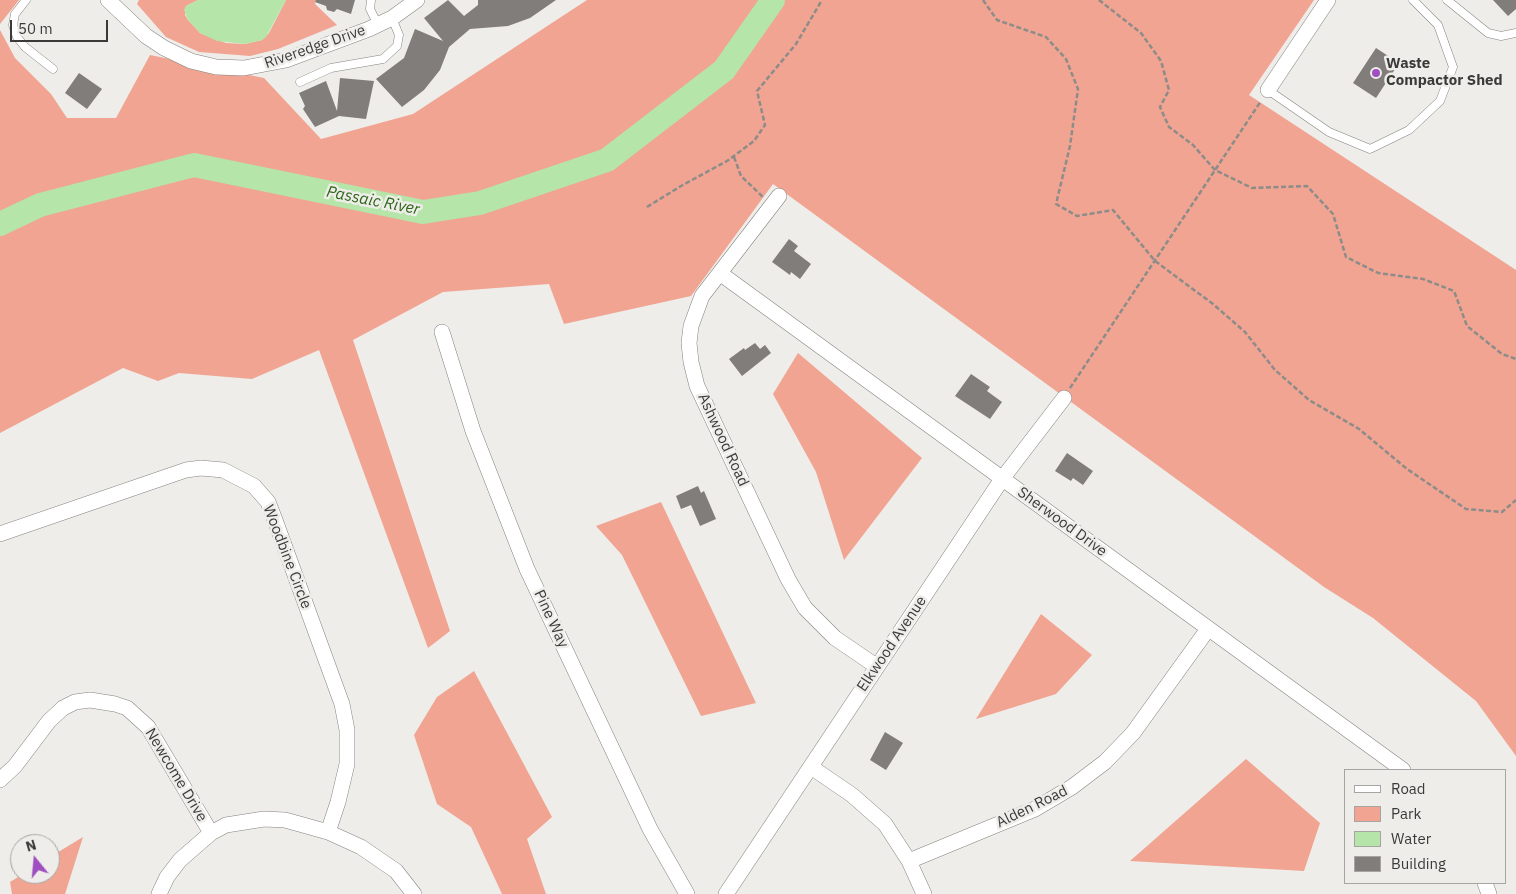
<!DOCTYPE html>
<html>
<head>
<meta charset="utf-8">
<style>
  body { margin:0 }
  #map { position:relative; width:1516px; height:894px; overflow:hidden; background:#eeede9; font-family:"IBM Plex Sans",sans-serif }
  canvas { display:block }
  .legend { position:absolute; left:1344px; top:769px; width:162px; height:115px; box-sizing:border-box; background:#eeede9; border:1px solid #a6a5a3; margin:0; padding:6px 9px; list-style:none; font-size:15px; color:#3b3a39 }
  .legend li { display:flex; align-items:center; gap:10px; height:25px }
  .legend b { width:25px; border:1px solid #a6a5a3 }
  .north { position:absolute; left:10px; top:834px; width:50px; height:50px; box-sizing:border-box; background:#eeede9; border:1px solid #a6a5a3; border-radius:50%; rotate:343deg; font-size:14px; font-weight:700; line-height:20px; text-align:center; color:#3b3a39 }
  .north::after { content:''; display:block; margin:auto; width:18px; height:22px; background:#9f4fc0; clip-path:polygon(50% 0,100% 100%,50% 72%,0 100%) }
  .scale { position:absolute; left:10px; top:20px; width:98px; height:22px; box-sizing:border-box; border:2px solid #3b3a39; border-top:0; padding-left:6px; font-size:15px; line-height:18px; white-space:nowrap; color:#3b3a39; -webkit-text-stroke:4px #eeede9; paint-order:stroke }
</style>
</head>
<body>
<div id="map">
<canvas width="1516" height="894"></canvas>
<ul class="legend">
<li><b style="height:6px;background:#fff"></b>Road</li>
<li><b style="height:14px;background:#f1a492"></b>Park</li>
<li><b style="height:14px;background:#b5e5a8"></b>Water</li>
<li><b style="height:14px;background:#807d7a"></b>Building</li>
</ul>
<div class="north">N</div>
<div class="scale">50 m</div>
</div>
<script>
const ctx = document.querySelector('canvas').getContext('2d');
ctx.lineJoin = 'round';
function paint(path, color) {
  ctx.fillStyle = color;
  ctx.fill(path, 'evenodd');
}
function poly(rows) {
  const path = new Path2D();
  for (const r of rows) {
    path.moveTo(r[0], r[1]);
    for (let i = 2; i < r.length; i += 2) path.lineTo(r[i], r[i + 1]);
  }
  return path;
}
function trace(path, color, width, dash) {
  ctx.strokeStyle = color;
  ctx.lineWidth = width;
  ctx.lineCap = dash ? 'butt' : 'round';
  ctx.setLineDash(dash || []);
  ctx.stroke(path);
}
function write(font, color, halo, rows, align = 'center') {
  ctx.font = font + ' "IBM Plex Sans",sans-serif';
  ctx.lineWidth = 5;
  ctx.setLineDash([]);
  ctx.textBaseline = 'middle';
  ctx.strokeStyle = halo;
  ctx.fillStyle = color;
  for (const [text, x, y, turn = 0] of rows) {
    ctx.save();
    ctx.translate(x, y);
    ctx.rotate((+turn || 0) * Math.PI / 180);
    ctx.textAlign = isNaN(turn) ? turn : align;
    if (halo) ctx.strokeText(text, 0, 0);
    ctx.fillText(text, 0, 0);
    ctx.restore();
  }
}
paint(poly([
  [0,0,19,0,0,24],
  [139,0,198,0,186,6,185,15,188,20,200,33,226,43,245,44,262,40,269,33,286,0,316,0,315,4,337,25,278,49,250,56,199,52,166,37,137,4],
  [587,0,1314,0,1249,95,1516,270,1516,756,1476,701,1373,618,1324,587,773,184,691,296,564,324,549,284,443,292,353,340,450,631,428,648,319,350,252,379,179,373,158,381,123,368,0,433,0,30,15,58,51,94,67,118,116,118,150,55,264,78,321,139,413,114],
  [798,353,922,458,844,560,816,472,773,394],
  [661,502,756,703,701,716,622,555,596,526],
  [1041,614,1092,655,1056,694,976,719],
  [474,671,552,817,527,839,546,894,502,894,471,827,437,804,414,735,437,697],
  [1246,759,1320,823,1304,871,1130,861],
  [83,837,65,894,12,894,10,882,23,874,50,874,50,857]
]), '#f1a492');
paint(poly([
  [198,0,286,0,266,37,262,40,245,44,217,41,200,33,188,20,184,10,186,6]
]), '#b5e5a8');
trace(poly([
  [0,224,40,205,194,165,423,212,480,203,607,160,724,70,773,0]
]), '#b5e5a8', 24);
paint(poly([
  [316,0,355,0,351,14,337,9,334,12,327,10,326,6,315,2],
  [448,0,464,16,478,5,478,0,556,0,530,18,508,26,470,29,449,47,440,70,424,90,402,107,376,79,404,58,415,29,443,41,424,18],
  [1493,0,1516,0,1516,9,1508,16],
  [1376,48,1399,63,1376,98,1353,83],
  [79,73,102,89,87,109,65,93],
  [340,78,374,81,366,119,339,116,315,127,303,109,305,106,299,93,326,81,337,111],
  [789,239,798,246,794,251,811,264,800,279,791,272,790,275,772,262],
  [755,343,760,349,765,345,771,353,742,376,729,359,744,348,745,350],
  [971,374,990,387,987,391,1002,402,990,419,955,396],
  [1067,453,1093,471,1083,485,1073,478,1071,481,1055,471],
  [698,486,701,493,704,491,716,519,700,526,691,505,681,509,676,496],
  [885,732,903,743,886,770,870,760]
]), '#807d7a');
const lane = poly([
  [26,0,15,14,13,25,17,37,25,47,53,69],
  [371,0,370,9,378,25],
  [1447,0,1488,33,1501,36,1516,33],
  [300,82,331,68,383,59,397,46,399,35,392,18],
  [1268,90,1329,132,1370,149,1409,130,1440,101,1453,67,1438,25,1413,0]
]);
const street = poly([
  [108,0,146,36,164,48,191,61,216,67,244,68,286,60,369,29,392,18,417,0],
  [1268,90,1328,0],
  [779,196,702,296,691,326,689,343,691,362,697,386,788,579,805,608,835,638,876,666],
  [721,274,1403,770],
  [442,332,473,431,527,569,650,829,687,894],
  [0,534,186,470,201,468,223,470,254,486,268,502,275,520,342,704,347,730,347,764,338,802,328,832],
  [811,767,852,795,885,824,909,861,924,894],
  [0,780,15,766,49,721,63,708,75,702,90,700,115,704,127,708,148,727,211,833],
  [909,861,1035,809,1072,787,1105,762,1133,733,1208,629],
  [1485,883,1489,894],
  [159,894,167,877,180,860,211,833,226,825,264,819,285,820,303,825,328,832,361,847,396,871,414,894],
  [726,894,1002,479,1064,398]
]);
trace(lane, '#85837f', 9);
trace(street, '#85837f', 16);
trace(poly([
  [983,0,997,20,1046,37,1066,59,1078,89,1070,146,1056,204,1077,216,1113,210,1155,261,1213,304,1245,332,1275,370,1309,400,1359,429,1407,469,1466,509,1502,512,1516,500],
  [1099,0,1141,33,1161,61,1169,90,1160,107,1169,127,1193,145,1215,170,1252,188,1307,186,1333,214,1346,257,1378,273,1423,279,1454,291,1467,326,1502,354,1516,359],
  [734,157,741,176,763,197],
  [647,207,681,186,727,161,754,141,765,125,757,91,796,44,822,0],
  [1070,388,1261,101]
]), '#8d8c89', 2.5, [5, 2.5]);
trace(lane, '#fff', 8);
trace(street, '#fff', 15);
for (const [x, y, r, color] of [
  [1376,73,5,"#9f4fc0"]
]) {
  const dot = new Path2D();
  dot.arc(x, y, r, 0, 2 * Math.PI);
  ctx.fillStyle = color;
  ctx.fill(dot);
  trace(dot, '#eeede9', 2);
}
write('15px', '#3b3a39', '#eeede9', [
  ["Riveredge Drive",315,47,-19],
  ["Ashwood Road",723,440,65],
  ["Sherwood Drive",1062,522,36],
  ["Woodbine Circle",287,557,69],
  ["Pine Way",551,619,65],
  ["Elkwood Avenue",892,644,-56],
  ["Newcome Drive",176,775,59],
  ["Alden Road",1032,807,-26]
]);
write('bold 15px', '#3b3a39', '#eeede9', [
  ["Waste",1386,64],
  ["Compactor Shed",1386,81]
], 'left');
write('italic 16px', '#2c6718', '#eeede9', [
  ["Passaic River",373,201,11]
]);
</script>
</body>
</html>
